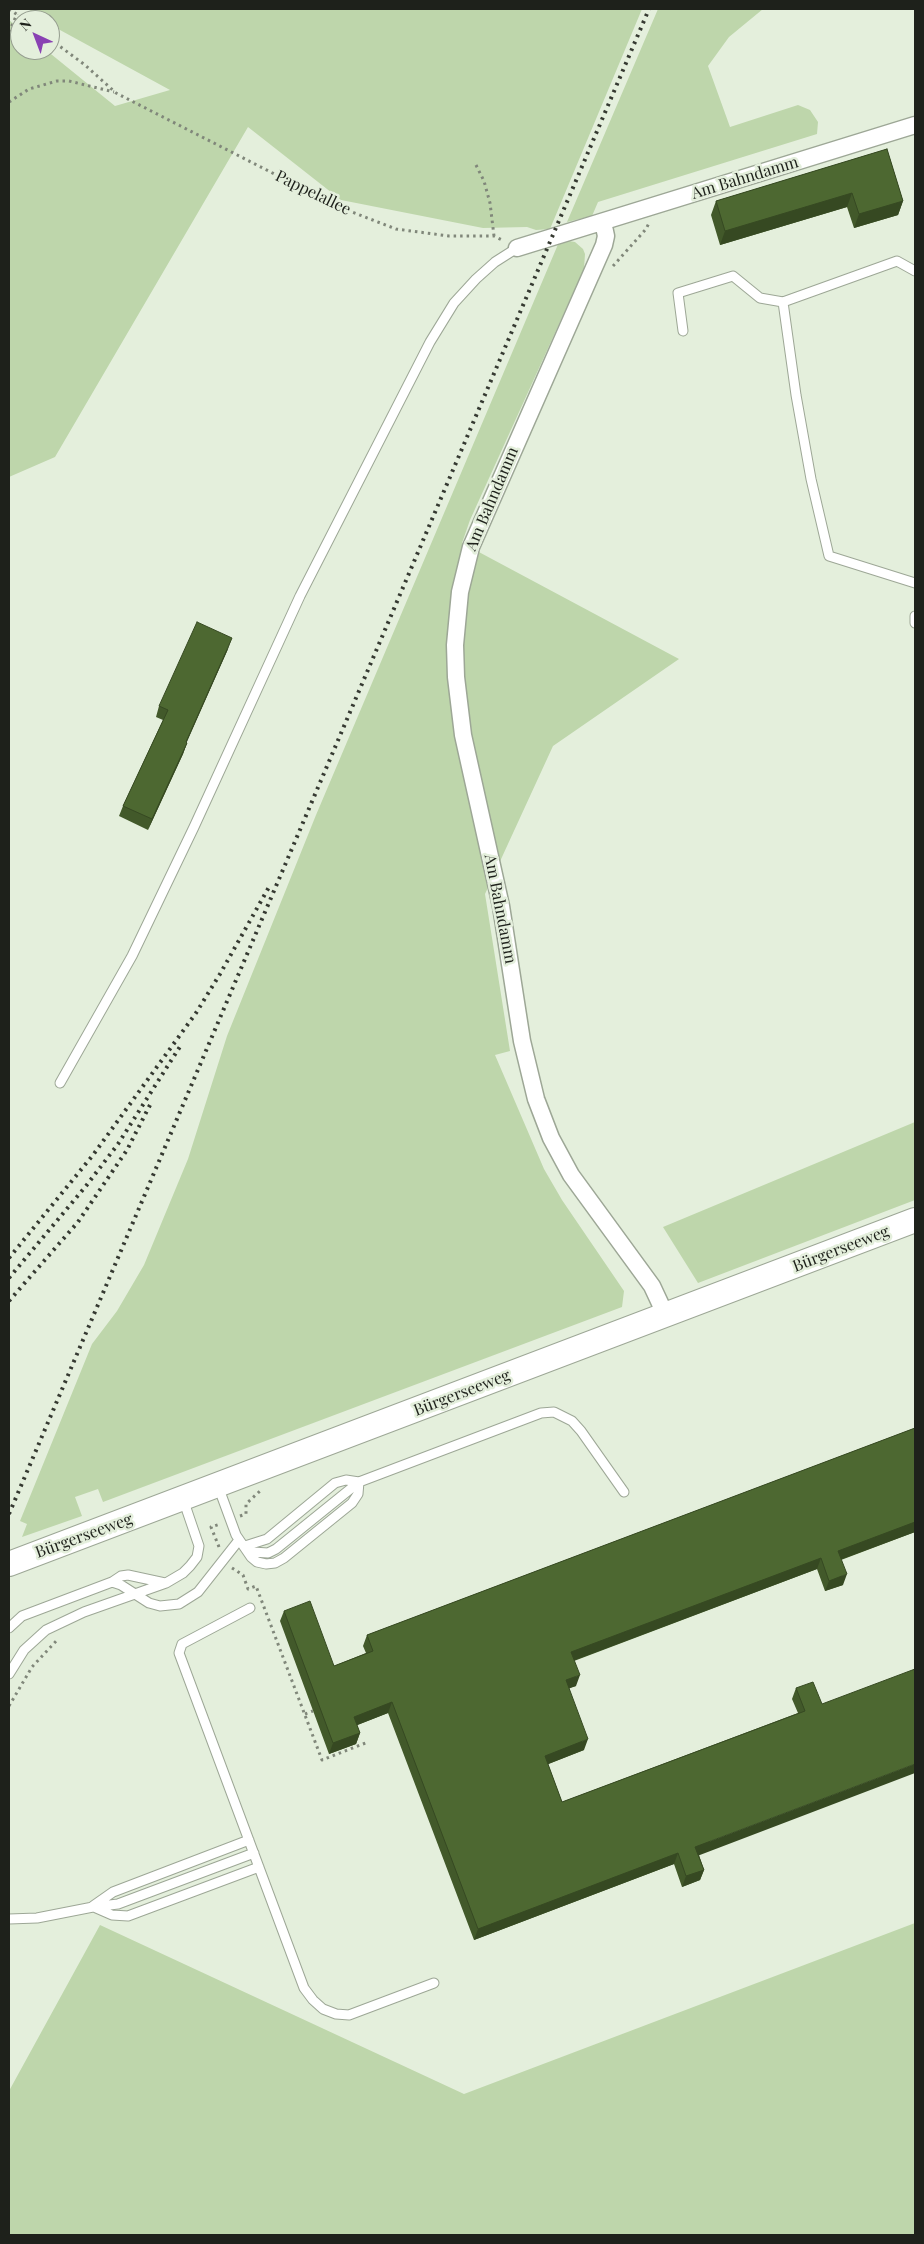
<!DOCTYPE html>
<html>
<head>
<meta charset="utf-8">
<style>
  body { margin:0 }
  #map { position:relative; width:924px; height:2244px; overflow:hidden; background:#e4efdc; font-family:"Playfair Display",serif }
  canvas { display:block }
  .frame { position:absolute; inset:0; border:10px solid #1e211b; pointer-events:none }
  .north { position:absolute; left:10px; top:10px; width:50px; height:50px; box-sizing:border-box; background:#e4efdc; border:1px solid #959d8f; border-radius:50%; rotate:317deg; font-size:14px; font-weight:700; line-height:20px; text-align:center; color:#1e211b }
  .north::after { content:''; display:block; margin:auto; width:18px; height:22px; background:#8941b3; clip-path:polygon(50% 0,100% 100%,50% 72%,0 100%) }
</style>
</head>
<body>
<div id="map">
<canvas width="924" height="2244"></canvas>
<div class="frame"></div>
<div class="north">N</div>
</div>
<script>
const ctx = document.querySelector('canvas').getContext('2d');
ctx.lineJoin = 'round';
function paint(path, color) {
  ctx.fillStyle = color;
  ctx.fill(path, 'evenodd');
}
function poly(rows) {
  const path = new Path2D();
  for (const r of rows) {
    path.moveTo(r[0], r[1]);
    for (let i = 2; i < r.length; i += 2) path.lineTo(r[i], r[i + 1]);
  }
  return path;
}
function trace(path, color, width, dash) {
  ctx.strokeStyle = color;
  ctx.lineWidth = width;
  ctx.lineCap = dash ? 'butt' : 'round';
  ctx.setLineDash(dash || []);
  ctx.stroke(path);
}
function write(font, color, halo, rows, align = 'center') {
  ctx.font = font + ' "Playfair Display",serif';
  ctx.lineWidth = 5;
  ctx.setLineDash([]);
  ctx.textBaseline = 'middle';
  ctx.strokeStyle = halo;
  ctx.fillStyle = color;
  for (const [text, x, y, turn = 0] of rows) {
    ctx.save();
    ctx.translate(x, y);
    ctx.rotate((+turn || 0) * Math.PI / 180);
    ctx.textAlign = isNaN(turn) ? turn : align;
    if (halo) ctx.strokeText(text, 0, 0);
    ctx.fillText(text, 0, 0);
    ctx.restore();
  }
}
paint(poly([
  [28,9,642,9,550,229,536,230,527,227,483,228,341,200,248,127,55,457,9,477,9,20,20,29,20,50,46,50,115,106,170,90,60,30,50,23,50,20,45,20],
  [658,9,763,9,729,37,708,66,730,127,798,105,810,110,818,122,817,134,598,202,592,216,567,222],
  [569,241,575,242,583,249,585,254,584,269,470,520,462,543,679,659,553,746,485,894,510,1051,495,1055,544,1169,562,1200,624,1291,622,1307,103,1502,98,1489,75,1497,82,1516,22,1537,27,1524,20,1521,92,1344,117,1311,144,1265,188,1159,227,1036,316,815,559,242],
  [915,1122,915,1200,698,1283,663,1227],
  [915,1923,915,2235,9,2235,9,2091,100,1925,464,2094]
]), '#bed6ab');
const lane = poly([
  [783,302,796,395,811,479,829,556,915,583],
  [683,331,678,293,733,276,760,298,783,302,897,261,915,271],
  [915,616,915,623],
  [60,1083,132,956,194,827,300,596,430,342,454,303,476,279,495,262,517,248],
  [218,1486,236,1535,251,1557,257,1562,266,1564,275,1563,284,1558,352,1503,358,1494,359,1482],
  [245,1546,253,1552,268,1553,276,1549,359,1482,541,1413,554,1412,572,1421,581,1431,624,1492],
  [245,1546,267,1539,335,1483,346,1480,359,1482],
  [112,1582,121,1585,149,1603,160,1606,179,1604,198,1592,239,1540],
  [250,1608,182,1644,179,1653,304,1988,313,2000,323,2009,336,2014,349,2015,434,1983],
  [9,1628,22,1616,112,1582,121,1576,128,1575,165,1583],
  [9,1674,24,1650,46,1630,84,1612,166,1583,183,1573,190,1566,197,1557,199,1546,183,1499],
  [93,1906,113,1892,249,1840],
  [96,1908,112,1915,128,1916,259,1867],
  [9,1919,37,1918,93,1907,118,1904,254,1853]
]);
const street = poly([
  [603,222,606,236,604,245,471,547,460,592,455,645,456,677,463,735,501,906,522,1041,536,1099,551,1138,571,1175,652,1286,666,1316],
  [517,248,915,125]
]);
const secondary = poly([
  [9,1564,915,1220]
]);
trace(lane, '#9da796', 11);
trace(street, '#9da796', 19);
trace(secondary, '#9da796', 26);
trace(poly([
  [9,9,25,20],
  [9,32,17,14],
  [50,39,85,65,116,93,339,207,396,229,449,236,494,236,504,241],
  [9,102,29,89,57,81,69,81,114,92],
  [476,165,484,181,490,203,494,236],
  [613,266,646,229,649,223],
  [240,1516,246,1514,246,1504,260,1491],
  [219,1547,211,1527,220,1524],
  [232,1568,243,1575,248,1589,256,1586,322,1760,368,1742],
  [9,1706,32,1667,58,1639],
  [305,1714,313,1711]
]), '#80877a', 3, [2.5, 4]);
trace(lane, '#fff', 9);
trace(street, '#fff', 16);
trace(secondary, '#fff', 24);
trace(poly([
  [9,1258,93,1155,196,1013,220,974,269,887],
  [9,1278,86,1186,118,1144,181,1045],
  [9,1301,78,1222,127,1150,150,1105],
  [9,1514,649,9]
]), '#353931', 4, [2.5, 5]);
paint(poly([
  [887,149,903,201,898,215,854,228,847,207,720,245,711,215,716,201],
  [228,649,186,743,187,743,183,754,148,830,119,816,123,806,163,720,156,717,159,706],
  [915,1428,915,1532,841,1560,843,1585,825,1591,817,1569,574,1661,576,1686,569,1688,584,1750,548,1764,562,1802,798,1713,792,1699,796,1688,822,1704,699,1855,704,1870,700,1880,682,1887,674,1864,474,1940,388,1713,357,1725,360,1733,356,1744,329,1754,280,1621,284,1611,334,1666,366,1653,363,1646,367,1635]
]), '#42592a');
paint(poly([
  [852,193,847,207,720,245,725,231],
  [903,201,898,215,854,228,859,214],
  [232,638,228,649,182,753,186,742],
  [187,743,183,754,148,830,152,819],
  [915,1522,915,1532,834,1562,838,1551],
  [821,1558,817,1569,567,1663,571,1652],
  [847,1574,843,1585,825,1591,829,1581],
  [580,1675,576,1686,562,1691,566,1680],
  [392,1702,388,1713,350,1728,354,1717],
  [360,1733,356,1744,329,1754,333,1743],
  [588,1739,584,1750,541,1767,545,1756],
  [915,1764,915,1773,692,1858,695,1847],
  [678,1853,674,1864,474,1940,478,1929],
  [704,1870,700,1880,682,1887,686,1876]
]), '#364922');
const building = poly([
  [887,149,903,201,859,214,852,193,725,231,716,201,887,149],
  [197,622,232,638,186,742,187,743,152,819,123,806,168,710,159,706,197,622],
  [915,1428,915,1522,838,1551,847,1574,829,1581,821,1558,571,1652,580,1675,566,1680,588,1739,545,1756,562,1802,805,1711,796,1688,813,1682,822,1704,915,1669,915,1764,695,1847,704,1870,686,1876,678,1853,478,1929,392,1702,354,1717,360,1733,333,1743,284,1611,310,1601,334,1666,373,1651,367,1635,915,1428]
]);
paint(building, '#4d6831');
trace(building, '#364922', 1);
write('16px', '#1e211b', '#e4efdc', [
  ["Am Bahndamm",745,178,-17],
  ["Pappelallee",313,193,26],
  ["Am Bahndamm",492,499,-67],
  ["Am Bahndamm",500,909,79],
  ["Bürgerseeweg",841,1249,-21],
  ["Bürgerseeweg",462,1393,-21],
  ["Bürgerseeweg",84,1536,-20]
]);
</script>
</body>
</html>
